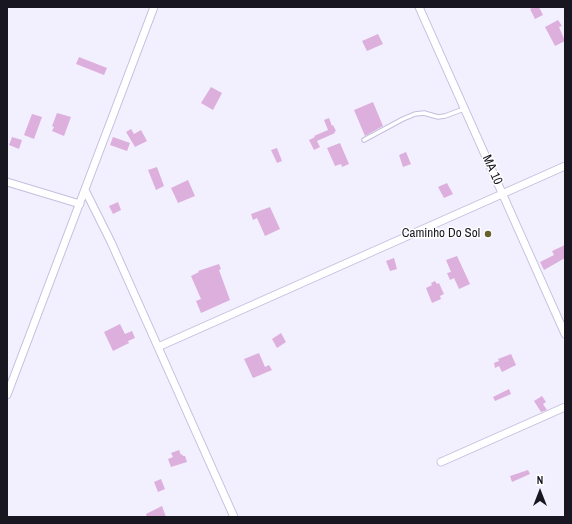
<!DOCTYPE html>
<html>
<head>
<meta charset="utf-8">
<style>
  body { margin:0 }
  #map { position:relative; width:572px; height:524px; overflow:hidden; background:#f2f0fe; font-family:"Archivo Narrow",sans-serif }
  canvas { display:block }
  .frame { position:absolute; inset:0; border:8px solid #181621; pointer-events:none }
  .north { position:absolute; left:520px; top:472px; width:40px; height:40px; -webkit-text-stroke:3px #fff; paint-order:stroke; rotate:0deg; font-size:11px; font-weight:700; line-height:16px; text-align:center; color:#181621 }
  .north::after { content:''; display:block; margin:auto; width:14px; height:18px; background:#181621; clip-path:polygon(50% 0,100% 100%,50% 72%,0 100%) }
</style>
</head>
<body>
<div id="map">
<canvas width="572" height="524"></canvas>
<div class="frame"></div>
<div class="north">N</div>
</div>
<script>
const ctx = document.querySelector('canvas').getContext('2d');
ctx.lineJoin = 'round';
function paint(path, color) {
  ctx.fillStyle = color;
  ctx.fill(path, 'evenodd');
}
function poly(rows) {
  const path = new Path2D();
  for (const r of rows) {
    path.moveTo(r[0], r[1]);
    for (let i = 2; i < r.length; i += 2) path.lineTo(r[i], r[i + 1]);
  }
  return path;
}
function trace(path, color, width, dash) {
  ctx.strokeStyle = color;
  ctx.lineWidth = width;
  ctx.lineCap = dash ? 'butt' : 'round';
  ctx.setLineDash(dash || []);
  ctx.stroke(path);
}
function write(font, color, halo, rows, align = 'center') {
  ctx.font = font + ' "Archivo Narrow",sans-serif';
  ctx.lineWidth = 3;
  ctx.setLineDash([]);
  ctx.textBaseline = 'middle';
  ctx.strokeStyle = halo;
  ctx.fillStyle = color;
  for (const [text, x, y, turn = 0] of rows) {
    ctx.save();
    ctx.translate(x, y);
    ctx.rotate((+turn || 0) * Math.PI / 180);
    ctx.textAlign = isNaN(turn) ? turn : align;
    if (halo) ctx.strokeText(text, 0, 0);
    ctx.fillText(text, 0, 0);
    ctx.restore();
  }
}
paint(poly([
  [534,7,539,7,543,15,535,19,530,9],
  [558,20,562,26,559,27,565,41,555,46,545,27],
  [378,34,383,44,367,51,362,41],
  [79,57,107,68,104,75,76,64],
  [211,87,222,93,213,110,201,103],
  [373,102,383,126,365,136,354,110],
  [57,113,71,117,64,136,52,131,54,127,52,126],
  [32,114,42,117,34,139,24,135],
  [329,118,332,126,333,125,336,131,334,132,335,133,317,141,320,147,314,150,309,140,315,137,314,136,328,130,324,120],
  [131,129,134,134,141,130,147,141,135,147,126,132],
  [12,137,22,140,19,149,9,145],
  [113,137,130,143,127,151,110,145],
  [340,143,349,164,342,167,341,164,335,166,327,148],
  [277,148,282,161,277,163,271,150],
  [406,152,411,164,403,167,399,155],
  [157,167,164,186,156,190,148,170],
  [188,180,195,196,178,203,171,188],
  [447,183,453,194,444,198,438,187],
  [118,202,121,210,113,214,109,206],
  [270,207,280,229,265,236,257,218,253,220,251,214],
  [565,245,565,258,544,270,540,262,554,255,552,251],
  [457,256,470,284,459,289,454,278,450,280,447,273,451,272,446,260],
  [394,258,397,269,390,271,386,261],
  [219,264,221,269,219,270,230,300,201,313,196,301,201,299,191,276,199,272,198,271],
  [435,281,437,284,439,283,444,294,440,296,441,299,432,303,426,288,432,285,431,283],
  [120,324,125,334,132,331,135,338,128,341,129,343,113,351,104,332],
  [281,333,286,342,277,348,272,339],
  [259,353,265,367,269,365,272,370,253,378,244,359],
  [511,354,516,365,502,372,499,366,495,368,494,363,499,361,498,359],
  [509,389,511,394,495,401,493,397],
  [542,396,546,402,543,404,547,410,541,412,534,401],
  [179,450,181,455,182,454,183,456,185,456,187,462,171,467,168,459,173,457,171,453],
  [528,470,530,474,512,482,510,476],
  [161,479,165,489,158,492,154,482],
  [162,506,166,517,147,517,146,514]
]), '#ddafdd');
const lane = poly([
  [364,140,403,119,415,114,424,113,438,117,445,116,464,109]
]);
const street = poly([
  [419,7,565,334],
  [7,182,80,204],
  [85,190,111,242,234,517],
  [158,347,565,166],
  [7,395,154,7],
  [441,462,565,407]
]);
trace(lane, '#c4bfdf', 5.5);
trace(street, '#c4bfdf', 9);
trace(lane, '#fff', 3.5);
trace(street, '#fff', 7);
for (const [x, y, r, color] of [
  [488,234,4,"#68612e"]
]) {
  const dot = new Path2D();
  dot.arc(x, y, r, 0, 2 * Math.PI);
  ctx.fillStyle = color;
  ctx.fill(dot);
  trace(dot, '#fff', 1.5);
}
write('13px', '#181621', '#fff', [
  ["MA 10",492,170,66]
]);
write('13px', '#181621', '#fff', [
  ["Caminho Do Sol",480,234]
], 'right');
</script>
</body>
</html>
